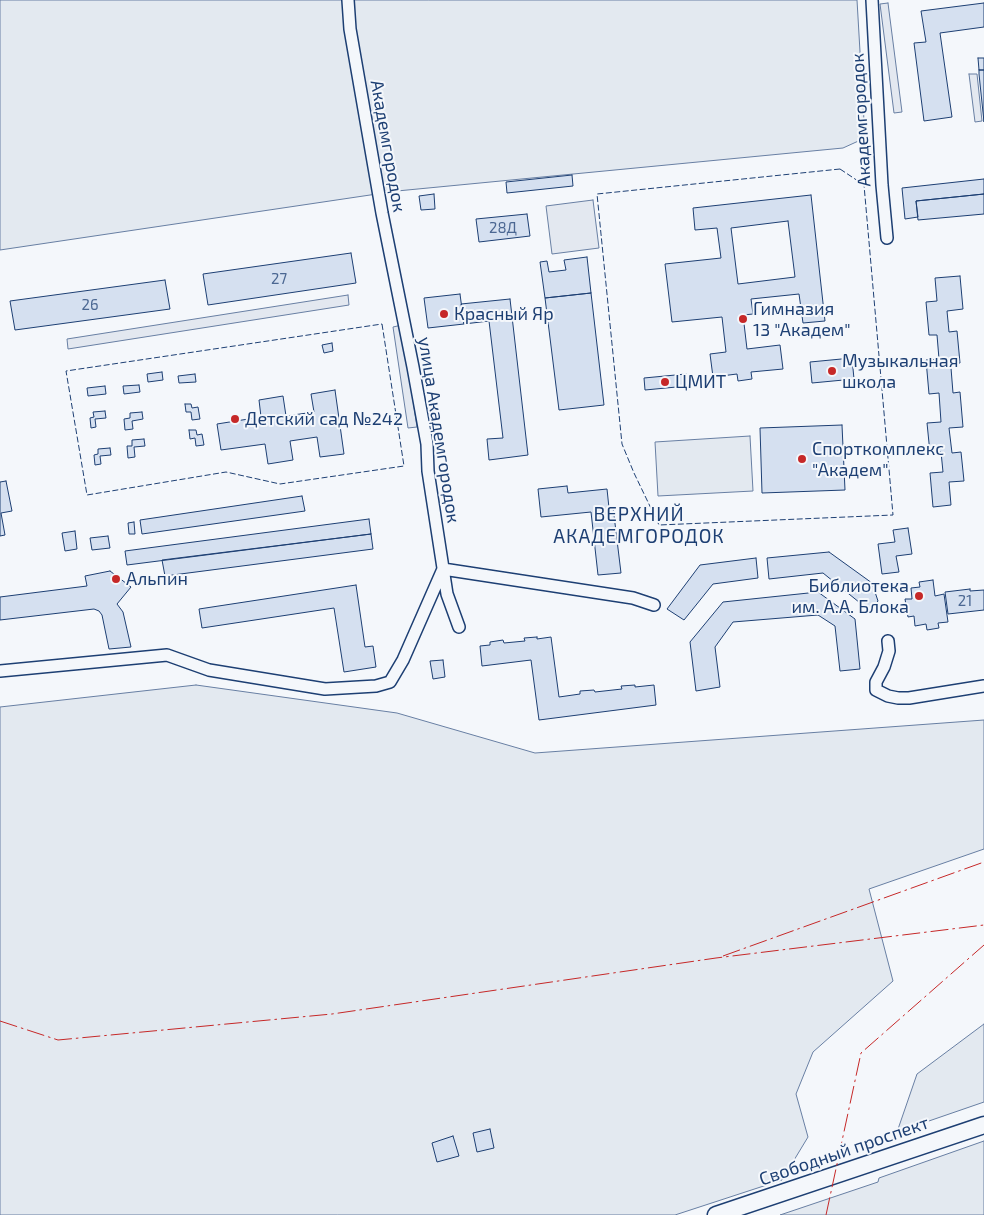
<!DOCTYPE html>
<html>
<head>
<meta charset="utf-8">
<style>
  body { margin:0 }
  canvas { display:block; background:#f4f7fb }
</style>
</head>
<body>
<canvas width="984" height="1215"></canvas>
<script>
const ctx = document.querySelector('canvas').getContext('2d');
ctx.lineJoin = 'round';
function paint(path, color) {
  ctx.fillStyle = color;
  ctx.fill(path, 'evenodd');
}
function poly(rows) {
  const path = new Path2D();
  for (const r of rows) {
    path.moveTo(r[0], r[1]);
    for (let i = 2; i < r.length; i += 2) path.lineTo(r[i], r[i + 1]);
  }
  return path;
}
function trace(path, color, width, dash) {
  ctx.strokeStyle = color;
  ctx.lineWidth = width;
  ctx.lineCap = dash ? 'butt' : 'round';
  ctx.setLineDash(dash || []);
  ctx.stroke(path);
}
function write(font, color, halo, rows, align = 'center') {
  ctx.font = font + ' "Exo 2",sans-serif';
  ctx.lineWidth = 4;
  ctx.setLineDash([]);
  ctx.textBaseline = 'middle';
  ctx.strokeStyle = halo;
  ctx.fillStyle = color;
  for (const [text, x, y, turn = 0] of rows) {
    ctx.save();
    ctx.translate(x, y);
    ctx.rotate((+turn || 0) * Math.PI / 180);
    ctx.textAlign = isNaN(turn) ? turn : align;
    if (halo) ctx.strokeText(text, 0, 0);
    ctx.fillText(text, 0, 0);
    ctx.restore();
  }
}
const green = poly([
  [0,0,857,0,865,138,843,148,397,191,0,250,0,0],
  [750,436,753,491,658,496,655,442,750,436],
  [196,685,397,713,535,753,984,720,984,849,869,889,893,981,813,1052,796,1094,808,1137,782,1180,675,1215,0,1215,0,707,196,685],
  [984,1024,984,1102,897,1132,917,1074,984,1024],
  [984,1141,984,1215,780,1215,878,1182,879,1178,984,1141]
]);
paint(green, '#e3e9f0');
trace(green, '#687fa3', 1);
const parking = poly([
  [888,3,902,112,894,113,880,4,888,3],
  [969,74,977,74,982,121,975,122,969,74],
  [593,200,599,248,552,254,546,206,593,200],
  [348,295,349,305,68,349,67,339,348,295],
  [402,325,417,427,408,428,393,327,402,325]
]);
paint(parking, '#e3e8f0');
trace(parking, '#687fa3', 1);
const building = poly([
  [984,3,984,27,940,33,952,117,924,121,914,43,926,42,921,11,984,3],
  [978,58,984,58,984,70,979,70,978,58],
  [979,70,984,70,984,122,979,74,979,70],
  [572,175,573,186,507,193,506,182,572,175],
  [984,179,984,194,916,201,918,217,905,219,902,188,984,179],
  [434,194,435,209,421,210,419,196,434,194],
  [984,194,984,214,918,220,916,201,984,194],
  [811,195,825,321,803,323,799,294,751,299,753,314,743,315,747,349,780,345,783,369,751,372,752,379,738,381,737,374,713,377,710,354,726,352,722,317,672,322,665,264,721,258,717,228,695,230,693,208,811,195],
  [788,221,795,277,738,284,731,228,788,221],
  [527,214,530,236,479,242,476,219,527,214],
  [351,253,356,283,208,305,203,274,351,253],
  [587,257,591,293,545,298,540,262,547,261,549,272,566,270,564,260,587,257],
  [960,276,963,309,947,311,949,332,957,331,960,363,950,364,951,368,953,393,960,392,963,427,949,428,952,453,961,452,964,481,949,482,951,505,933,507,930,473,943,472,941,452,930,453,927,423,941,422,939,393,929,394,926,360,939,359,937,335,929,335,926,302,937,301,935,278,960,276],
  [165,280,170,309,15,330,10,301,165,280],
  [591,293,604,405,559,410,545,298,591,293],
  [460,294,464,324,428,328,424,298,460,294],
  [510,299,528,455,489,460,487,439,503,438,489,321,464,324,461,304,510,299],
  [332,343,333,351,324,353,322,345,332,343],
  [852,358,854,379,812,383,810,362,852,358],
  [162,372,163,380,148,382,147,374,162,372],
  [195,374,196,382,179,383,178,376,195,374],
  [686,374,687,386,645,390,644,378,686,374],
  [139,385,140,392,124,394,123,386,139,385],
  [105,386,106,394,88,396,87,388,105,386],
  [335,390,344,454,320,457,317,437,290,441,293,460,268,464,265,444,221,450,217,424,261,417,259,400,283,396,286,416,314,412,311,394,335,390],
  [185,404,191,404,192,408,198,407,200,419,192,420,191,412,186,412,185,404],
  [105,411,106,418,95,419,96,427,91,428,90,418,94,417,93,412,105,411],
  [142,412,143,419,132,421,133,429,125,430,124,419,130,418,130,413,142,412],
  [842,425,845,490,762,493,760,428,842,425],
  [189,430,196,430,197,435,202,434,204,445,196,446,195,438,190,439,189,430],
  [144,439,145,446,134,447,135,457,128,458,127,446,132,446,132,440,144,439],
  [110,448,111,455,100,456,101,464,95,465,94,455,98,454,98,449,110,448],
  [6,481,12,511,1,513,5,535,0,536,0,482,6,481],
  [567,486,568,493,607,489,609,508,613,507,621,573,598,575,591,512,541,517,538,489,567,486],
  [302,496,305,511,142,534,140,520,302,496],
  [369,519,371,534,127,565,125,551,369,519],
  [134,522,135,534,129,534,128,523,134,522],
  [908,528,912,554,896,556,899,572,882,574,878,544,895,542,893,530,908,528],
  [75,531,77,549,65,551,62,533,75,531],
  [371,534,373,549,165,576,162,560,371,534],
  [108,536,110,548,92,550,90,538,108,536],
  [829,552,872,583,878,601,870,611,823,573,769,579,767,558,829,552],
  [756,558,758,578,713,584,684,620,667,609,700,565,756,558],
  [110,571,131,587,117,604,123,612,131,647,109,649,102,615,99,611,94,609,0,620,0,597,87,586,85,576,110,571],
  [933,580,935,596,944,594,948,622,938,623,939,628,927,630,926,624,915,626,914,616,908,617,905,599,912,599,911,588,920,587,919,582,933,580],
  [356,585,365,647,373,646,376,667,344,672,334,608,202,628,199,609,356,585],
  [970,589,970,591,984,590,984,610,948,614,945,592,970,589],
  [818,592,855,619,860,669,840,671,835,626,818,615,733,622,715,647,720,687,696,691,690,642,723,602,818,592],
  [537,637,537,639,551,637,559,697,580,694,580,691,594,690,595,692,622,689,621,686,635,685,635,687,654,685,656,705,539,720,531,660,482,666,480,646,490,645,490,642,503,640,504,643,525,641,524,638,537,637],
  [443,660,445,677,433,679,430,661,443,660],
  [490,1129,494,1148,477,1152,473,1133,490,1129],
  [453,1136,459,1156,437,1162,432,1143,453,1136]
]);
paint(building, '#d5e0f0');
trace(building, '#1d3f73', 1);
const street = poly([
  [348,0,350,29,382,213,413,367,427,444,428,471,447,594,459,627],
  [872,0,882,185,887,238],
  [443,569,633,598,654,605],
  [888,641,889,651,884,667,876,682,876,690,888,696,898,698,909,698,984,686],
  [0,671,167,655,209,670,325,689,376,686,390,682,403,660,443,569]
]);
const secondary = poly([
  [716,1215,984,1125]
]);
trace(street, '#1d3f73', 14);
trace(secondary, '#1d3f73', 19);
trace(street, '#f4f7fb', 11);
trace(secondary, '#f4f7fb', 16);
trace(poly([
  [840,169,864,185,893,515,659,525,634,473,622,444,597,194,840,169],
  [382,324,404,466,280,484,226,472,87,495,66,371,382,324]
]), '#1d3f73', 1, [6, 2.5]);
trace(poly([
  [723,956,984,862],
  [0,1021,58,1040,332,1014,716,958,984,925],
  [826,1215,861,1053,984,945]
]), '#c62828', 1, [18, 4, 2.5, 4]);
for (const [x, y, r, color] of [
  [444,314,5,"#c62828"],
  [743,319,5,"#c62828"],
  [832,371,5,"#c62828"],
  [665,382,5,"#c62828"],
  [235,419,5,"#c62828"],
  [802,459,5,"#c62828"],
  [116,579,5,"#c62828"],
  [919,596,5,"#c62828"]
]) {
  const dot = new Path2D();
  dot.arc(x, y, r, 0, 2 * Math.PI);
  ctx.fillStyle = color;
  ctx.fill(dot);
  trace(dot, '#f4f7fb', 2);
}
write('15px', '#4b6792', null, [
  ["28Д",503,228],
  ["27",279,279],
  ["26",90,305],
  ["21",965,601]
]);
write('18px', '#1d3f73', '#f4f7fb', [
  ["Академгородок",861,120,-93],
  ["Академгородок",388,146,80],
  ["улица Академгородок",439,430,81],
  ["Свободный проспект",844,1151,-19]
]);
write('18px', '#1d3f73', '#f4f7fb', [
  ["Гимназия",753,309],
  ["13 \"Академ\"",753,330],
  ["Красный Яр",454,314],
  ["Музыкальная",842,361],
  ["школа",842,382],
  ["ЦМИТ",675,382],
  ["Детский сад №242",245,419],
  ["Спорткомплекс",812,449],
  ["\"Академ\"",812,470],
  ["Альпин",126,579],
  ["Библиотека",909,586,"right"],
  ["им. А.А. Блока",909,607,"right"]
], 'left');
ctx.letterSpacing = '1px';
write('19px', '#1d3f73', '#f4f7fb', [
  ["ВЕРХНИЙ",639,515],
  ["АКАДЕМГОРОДОК",639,537]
]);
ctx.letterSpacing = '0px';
</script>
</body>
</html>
